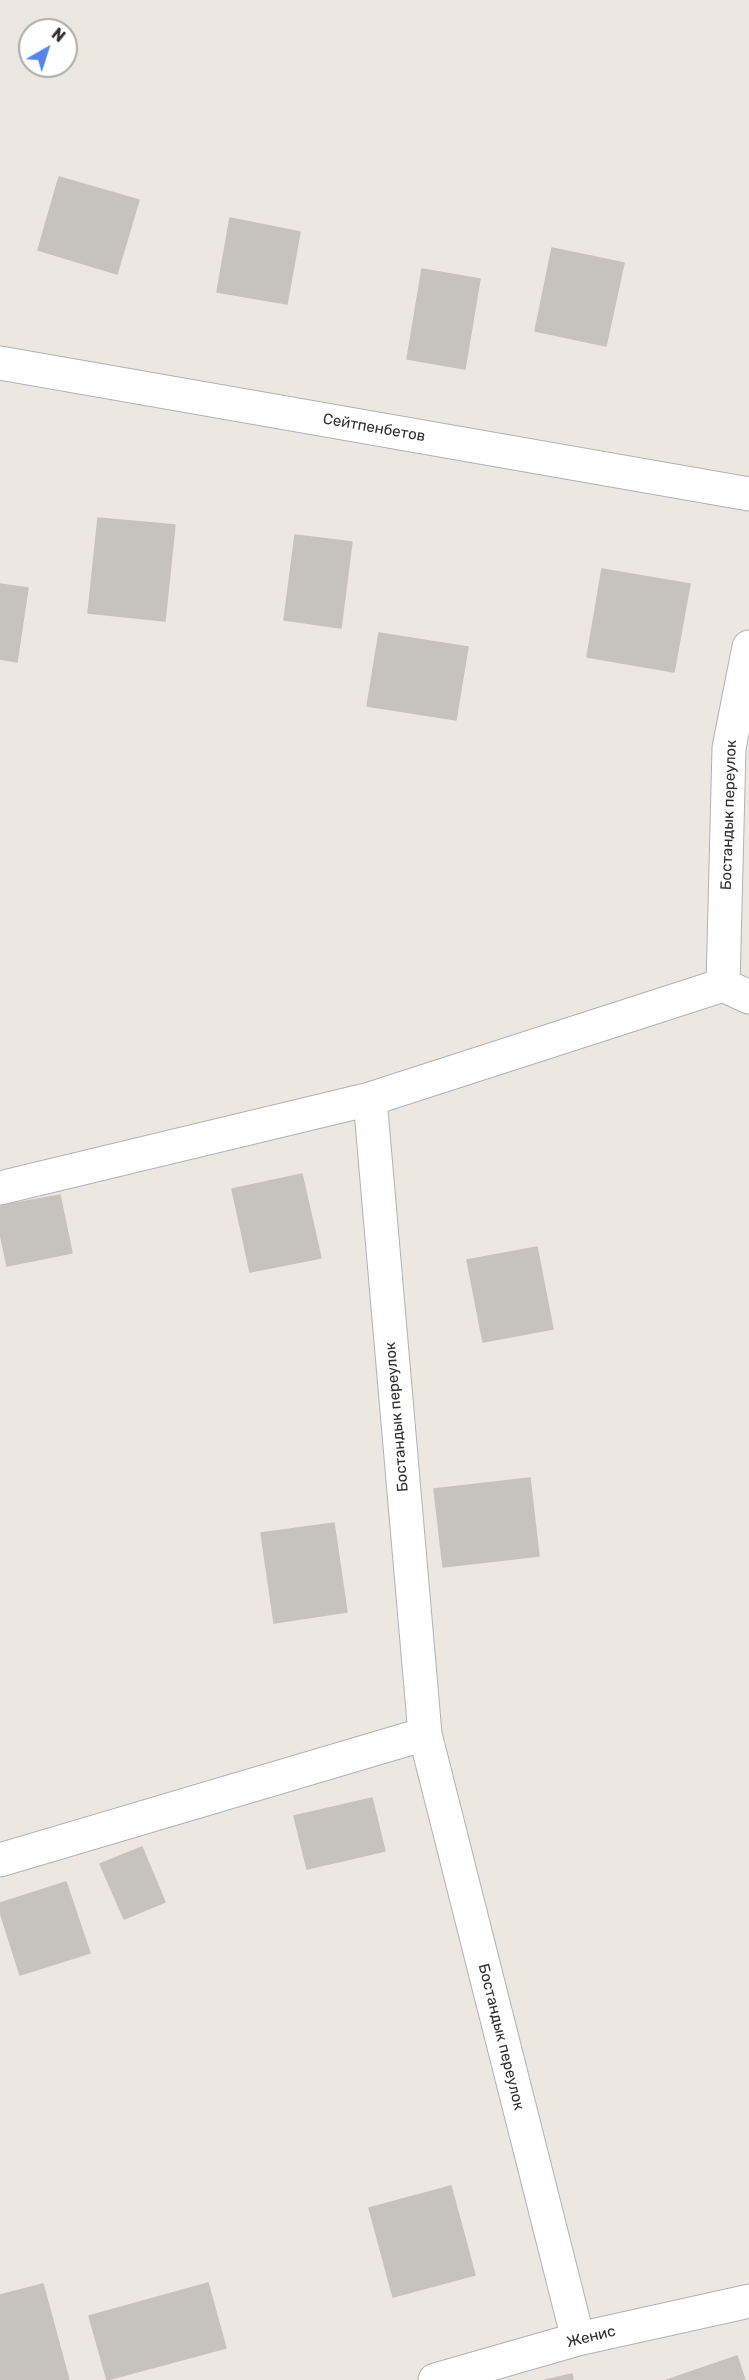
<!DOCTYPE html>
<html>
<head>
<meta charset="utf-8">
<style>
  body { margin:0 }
  #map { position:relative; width:749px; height:2380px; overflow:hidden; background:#ede7e2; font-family:Rubik,sans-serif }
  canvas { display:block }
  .north { position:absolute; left:18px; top:18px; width:60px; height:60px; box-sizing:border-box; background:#fff; border:2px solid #ababab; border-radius:50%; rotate:39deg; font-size:16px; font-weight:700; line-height:24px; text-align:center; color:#2e2e2e }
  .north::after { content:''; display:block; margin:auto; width:21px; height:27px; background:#5585e7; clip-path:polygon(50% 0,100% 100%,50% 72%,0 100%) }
</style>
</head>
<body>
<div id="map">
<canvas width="749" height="2380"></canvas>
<div class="north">N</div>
</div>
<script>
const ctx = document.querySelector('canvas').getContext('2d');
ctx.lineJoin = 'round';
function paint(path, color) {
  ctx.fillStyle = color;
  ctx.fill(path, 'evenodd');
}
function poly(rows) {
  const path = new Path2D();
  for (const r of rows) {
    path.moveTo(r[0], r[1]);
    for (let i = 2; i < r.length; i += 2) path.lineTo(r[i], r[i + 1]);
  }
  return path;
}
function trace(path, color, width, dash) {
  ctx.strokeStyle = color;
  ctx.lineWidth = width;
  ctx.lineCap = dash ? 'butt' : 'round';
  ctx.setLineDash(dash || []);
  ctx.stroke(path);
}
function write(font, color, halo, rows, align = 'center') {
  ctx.font = font + ' Rubik,sans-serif';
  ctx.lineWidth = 4.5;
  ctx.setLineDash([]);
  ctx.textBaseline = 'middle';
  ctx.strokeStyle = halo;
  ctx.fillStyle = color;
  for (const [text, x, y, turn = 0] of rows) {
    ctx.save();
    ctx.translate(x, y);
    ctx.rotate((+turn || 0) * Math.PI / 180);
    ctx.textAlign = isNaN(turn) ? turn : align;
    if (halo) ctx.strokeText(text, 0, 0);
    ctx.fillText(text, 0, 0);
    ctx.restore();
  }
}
const building = poly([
  [59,177,139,200,117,274,38,250,59,177],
  [230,218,300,232,287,304,217,292,230,218],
  [552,248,624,263,606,346,535,331,552,248],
  [422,269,480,279,465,369,407,359,422,269],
  [98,518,175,525,165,621,88,613,98,518],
  [295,535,352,542,341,628,284,620,295,535],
  [602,569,690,584,674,672,587,657,602,569],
  [0,584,28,588,17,662,0,659,0,584],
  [379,633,468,647,456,720,367,706,379,633],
  [302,1174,321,1258,250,1272,232,1189,302,1174],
  [60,1195,72,1253,7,1266,0,1233,0,1206,60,1195],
  [537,1247,553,1329,483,1342,467,1260,537,1247],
  [530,1478,539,1556,443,1567,434,1489,530,1478],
  [334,1523,347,1612,274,1623,261,1533,334,1523],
  [372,1798,385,1851,307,1869,294,1816,372,1798],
  [142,1847,165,1902,124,1919,100,1864,142,1847],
  [66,1882,90,1953,20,1975,0,1912,0,1903,66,1882],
  [451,2186,475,2275,393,2297,369,2208,451,2186],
  [208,2283,226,2348,107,2380,89,2316,208,2283],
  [43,2284,69,2380,0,2380,0,2295,43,2284],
  [737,2356,745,2380,667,2380,737,2356],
  [572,2374,573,2380,545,2380,572,2374]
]);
paint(building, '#c6c2bd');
trace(building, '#c9c2bc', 1.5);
const minor = poly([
  [0,363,749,494],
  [749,647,729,748,723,985,749,997],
  [370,1099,425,1734,578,2339],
  [0,1188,370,1099,723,985],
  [0,1860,425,1734],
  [435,2380,578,2339,749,2301]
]);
trace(minor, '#aeb2b8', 35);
trace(minor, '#fff', 33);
write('15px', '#2e2e2e', '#fff', [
  ["Сейтпенбетов",374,428,10],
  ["Бостандык переулок",729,815,-88],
  ["Бостандык переулок",397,1417,-95],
  ["Бостандык переулок",501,2037,76],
  ["Женис",591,2337,-14]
]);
</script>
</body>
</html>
